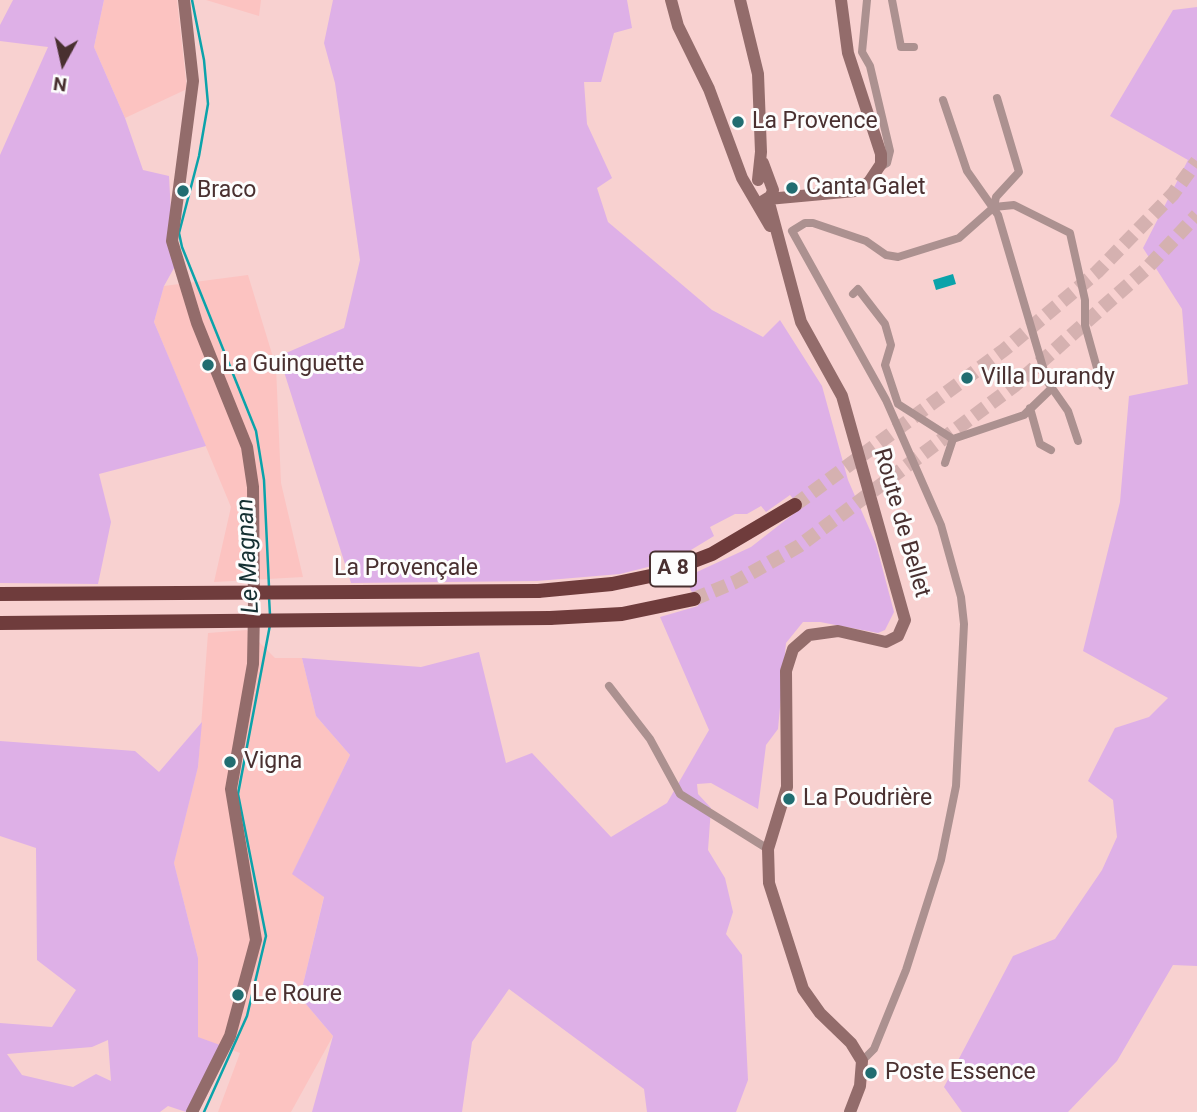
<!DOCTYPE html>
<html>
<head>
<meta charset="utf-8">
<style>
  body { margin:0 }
  #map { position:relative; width:1197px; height:1112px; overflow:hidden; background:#f8d1d0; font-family:Roboto,sans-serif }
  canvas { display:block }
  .north { position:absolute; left:28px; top:28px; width:70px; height:70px; -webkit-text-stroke:5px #fdfdfd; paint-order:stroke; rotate:188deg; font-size:19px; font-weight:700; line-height:28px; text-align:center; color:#493030 }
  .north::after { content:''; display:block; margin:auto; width:24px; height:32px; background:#493030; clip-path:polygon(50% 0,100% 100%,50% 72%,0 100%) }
</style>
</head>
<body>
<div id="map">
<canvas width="1197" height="1112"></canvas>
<div class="north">N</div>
</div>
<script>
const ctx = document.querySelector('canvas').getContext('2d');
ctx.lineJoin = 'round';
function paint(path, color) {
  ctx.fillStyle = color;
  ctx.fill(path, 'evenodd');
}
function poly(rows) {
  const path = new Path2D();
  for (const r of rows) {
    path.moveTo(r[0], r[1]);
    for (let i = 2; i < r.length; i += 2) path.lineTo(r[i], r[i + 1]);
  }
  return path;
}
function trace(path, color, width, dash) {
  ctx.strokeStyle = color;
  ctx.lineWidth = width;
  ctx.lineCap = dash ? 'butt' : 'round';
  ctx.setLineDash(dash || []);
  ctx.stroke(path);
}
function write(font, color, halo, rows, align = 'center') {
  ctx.font = font + ' Roboto,sans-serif';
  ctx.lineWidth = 6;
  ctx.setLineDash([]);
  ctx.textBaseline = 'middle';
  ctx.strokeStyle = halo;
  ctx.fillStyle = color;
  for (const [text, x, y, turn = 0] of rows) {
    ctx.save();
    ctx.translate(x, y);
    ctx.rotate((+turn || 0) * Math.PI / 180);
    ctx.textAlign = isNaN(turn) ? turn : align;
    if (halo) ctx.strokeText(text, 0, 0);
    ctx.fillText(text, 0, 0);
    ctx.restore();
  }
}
paint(poly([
  [104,0,177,0,187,89,125,118,94,47],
  [206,0,261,0,259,16],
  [248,275,276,367,281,483,303,577,214,582,231,507,154,322,164,286],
  [247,630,275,658,302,658,316,716,350,755,293,873,324,896,300,997,333,1036,291,1112,218,1112,240,1053,198,1038,198,958,174,863,198,767,208,633]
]), '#fcc3c1');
paint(poly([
  [13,0,104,0,94,47,125,118,143,170,169,176,174,268,164,286,154,322,206,446,99,474,111,522,98,584,0,583,0,155,48,47,0,41,0,25],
  [333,0,627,0,632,28,614,33,601,82,584,82,587,124,612,178,597,188,608,222,712,310,763,337,780,320,822,386,848,480,876,544,894,612,885,630,878,633,820,622,803,622,786,643,778,729,766,745,758,809,711,783,697,784,698,794,711,808,708,850,725,878,733,912,726,934,742,955,748,1080,736,1112,647,1112,644,1089,509,989,472,1042,462,1112,312,1112,333,1036,300,997,324,897,292,874,350,755,316,716,302,658,421,667,479,652,506,763,532,753,611,837,667,803,709,730,660,617,698,606,696,594,691,591,686,577,751,547,801,508,790,495,766,512,761,506,747,514,735,514,710,527,714,536,686,553,664,563,620,574,537,581,351,583,279,356,344,328,360,260,335,83,324,43],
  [1197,7,1197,966,1173,965,1117,1061,1068,1112,962,1112,944,1087,1013,956,1055,939,1102,870,1117,837,1113,800,1088,781,1115,728,1149,717,1168,698,1083,651,1120,502,1129,396,1188,384,1182,309,1143,248,1188,160,1110,116,1173,10],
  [202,722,198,767,174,863,198,958,198,1037,220,1045,186,1112,168,1106,160,1112,0,1112,0,1023,52,1027,76,990,37,960,36,848,0,836,0,741,135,751,159,772],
  [108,1040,111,1081,96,1074,73,1087,22,1075,7,1054,92,1047]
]), '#deb0e7');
paint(poly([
  [953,274,956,284,936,290,933,280]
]), '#0ba3aa');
trace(poly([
  [192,0,204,60,208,104,199,156,179,233,182,247,256,431,264,480,269,587],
  [269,597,270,615],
  [204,1112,247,1016,266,936,238,794,270,625]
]), '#0ba3aa', 2.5);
trace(poly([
  [795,505,1004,350,1097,272,1173,194,1197,161],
  [694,599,735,582,799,546,1014,386,1146,269,1197,215]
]), '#d5b1b0', 14, [14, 7]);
trace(poly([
  [867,0,862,52,870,66,890,151,887,163,880,167],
  [892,0,901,47,914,47],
  [943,100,967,171,998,215,1047,381,1068,411,1078,441],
  [994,207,1014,205,1070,233,1085,300,1085,325,1102,386],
  [792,231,886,400,941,525,961,597,964,624,956,786,941,860,906,970,874,1049,862,1061],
  [792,231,805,223,813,223,866,241,886,255,898,257,959,238,994,207,996,197,1019,172,997,98],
  [853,294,858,289,885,324,891,345,885,365,898,404,953,439],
  [1030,408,1040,444,1051,450],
  [945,463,953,439,1024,415,1052,388],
  [609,686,650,739,680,794,768,849]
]), '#ac9190', 8);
trace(poly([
  [184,0,193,81,172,241,197,323,247,447,253,487,254,610,253,664,231,789,256,940,230,1036,192,1112],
  [671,0,678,26,709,89,742,178,770,226],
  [740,0,758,74,761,152,758,180],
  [763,163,773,190,771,196,763,201],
  [768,199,801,322,842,396,905,620,898,636,886,642,838,631,809,635,793,649,786,671,787,787,768,849,769,883,803,989,820,1013,851,1043,862,1061,860,1086,850,1112],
  [768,199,855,191,869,182,881,164,881,154,848,53,841,0]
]), '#936c6b', 12);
trace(poly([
  [538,591,612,584,660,574,712,554,795,505],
  [550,618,622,614,694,599]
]), '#6f3c3c', 14);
trace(poly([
  [0,594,538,591],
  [0,623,550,618]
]), '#6f3c3c', 14);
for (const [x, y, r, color] of [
  [738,122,7,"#216d71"],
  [792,188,7,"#216d71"],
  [183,191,7,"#216d71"],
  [208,365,7,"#216d71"],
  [967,378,7,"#216d71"],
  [230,762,7,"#216d71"],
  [789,799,7,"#216d71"],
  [238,995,7,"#216d71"],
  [871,1073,7,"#216d71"]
]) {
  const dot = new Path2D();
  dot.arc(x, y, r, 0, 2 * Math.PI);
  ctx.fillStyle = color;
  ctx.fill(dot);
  trace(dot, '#fdfdfd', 2.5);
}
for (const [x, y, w] of [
  [673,569,46]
]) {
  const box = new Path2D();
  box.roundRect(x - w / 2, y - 17.5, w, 35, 5);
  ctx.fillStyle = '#fdfdfd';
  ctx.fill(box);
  trace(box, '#493030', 2);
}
write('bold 21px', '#493030', null, [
  ["A 8",673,569]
]);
write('23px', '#493030', '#fdfdfd', [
  ["La Provence",752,122],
  ["Canta Galet",806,188],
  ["Braco",197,191],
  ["La Guinguette",222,365],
  ["Villa Durandy",981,378],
  ["Vigna",244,762],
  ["La Poudrière",803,799],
  ["Le Roure",252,995],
  ["Poste Essence",885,1073]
], 'left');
write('23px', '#493030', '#fdfdfd', [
  ["Route de Bellet",901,523,74],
  ["La Provençale",406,569]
]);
write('italic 24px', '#153032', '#fdfdfd', [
  ["Le Magnan",249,556,-93]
]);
</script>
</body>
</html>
